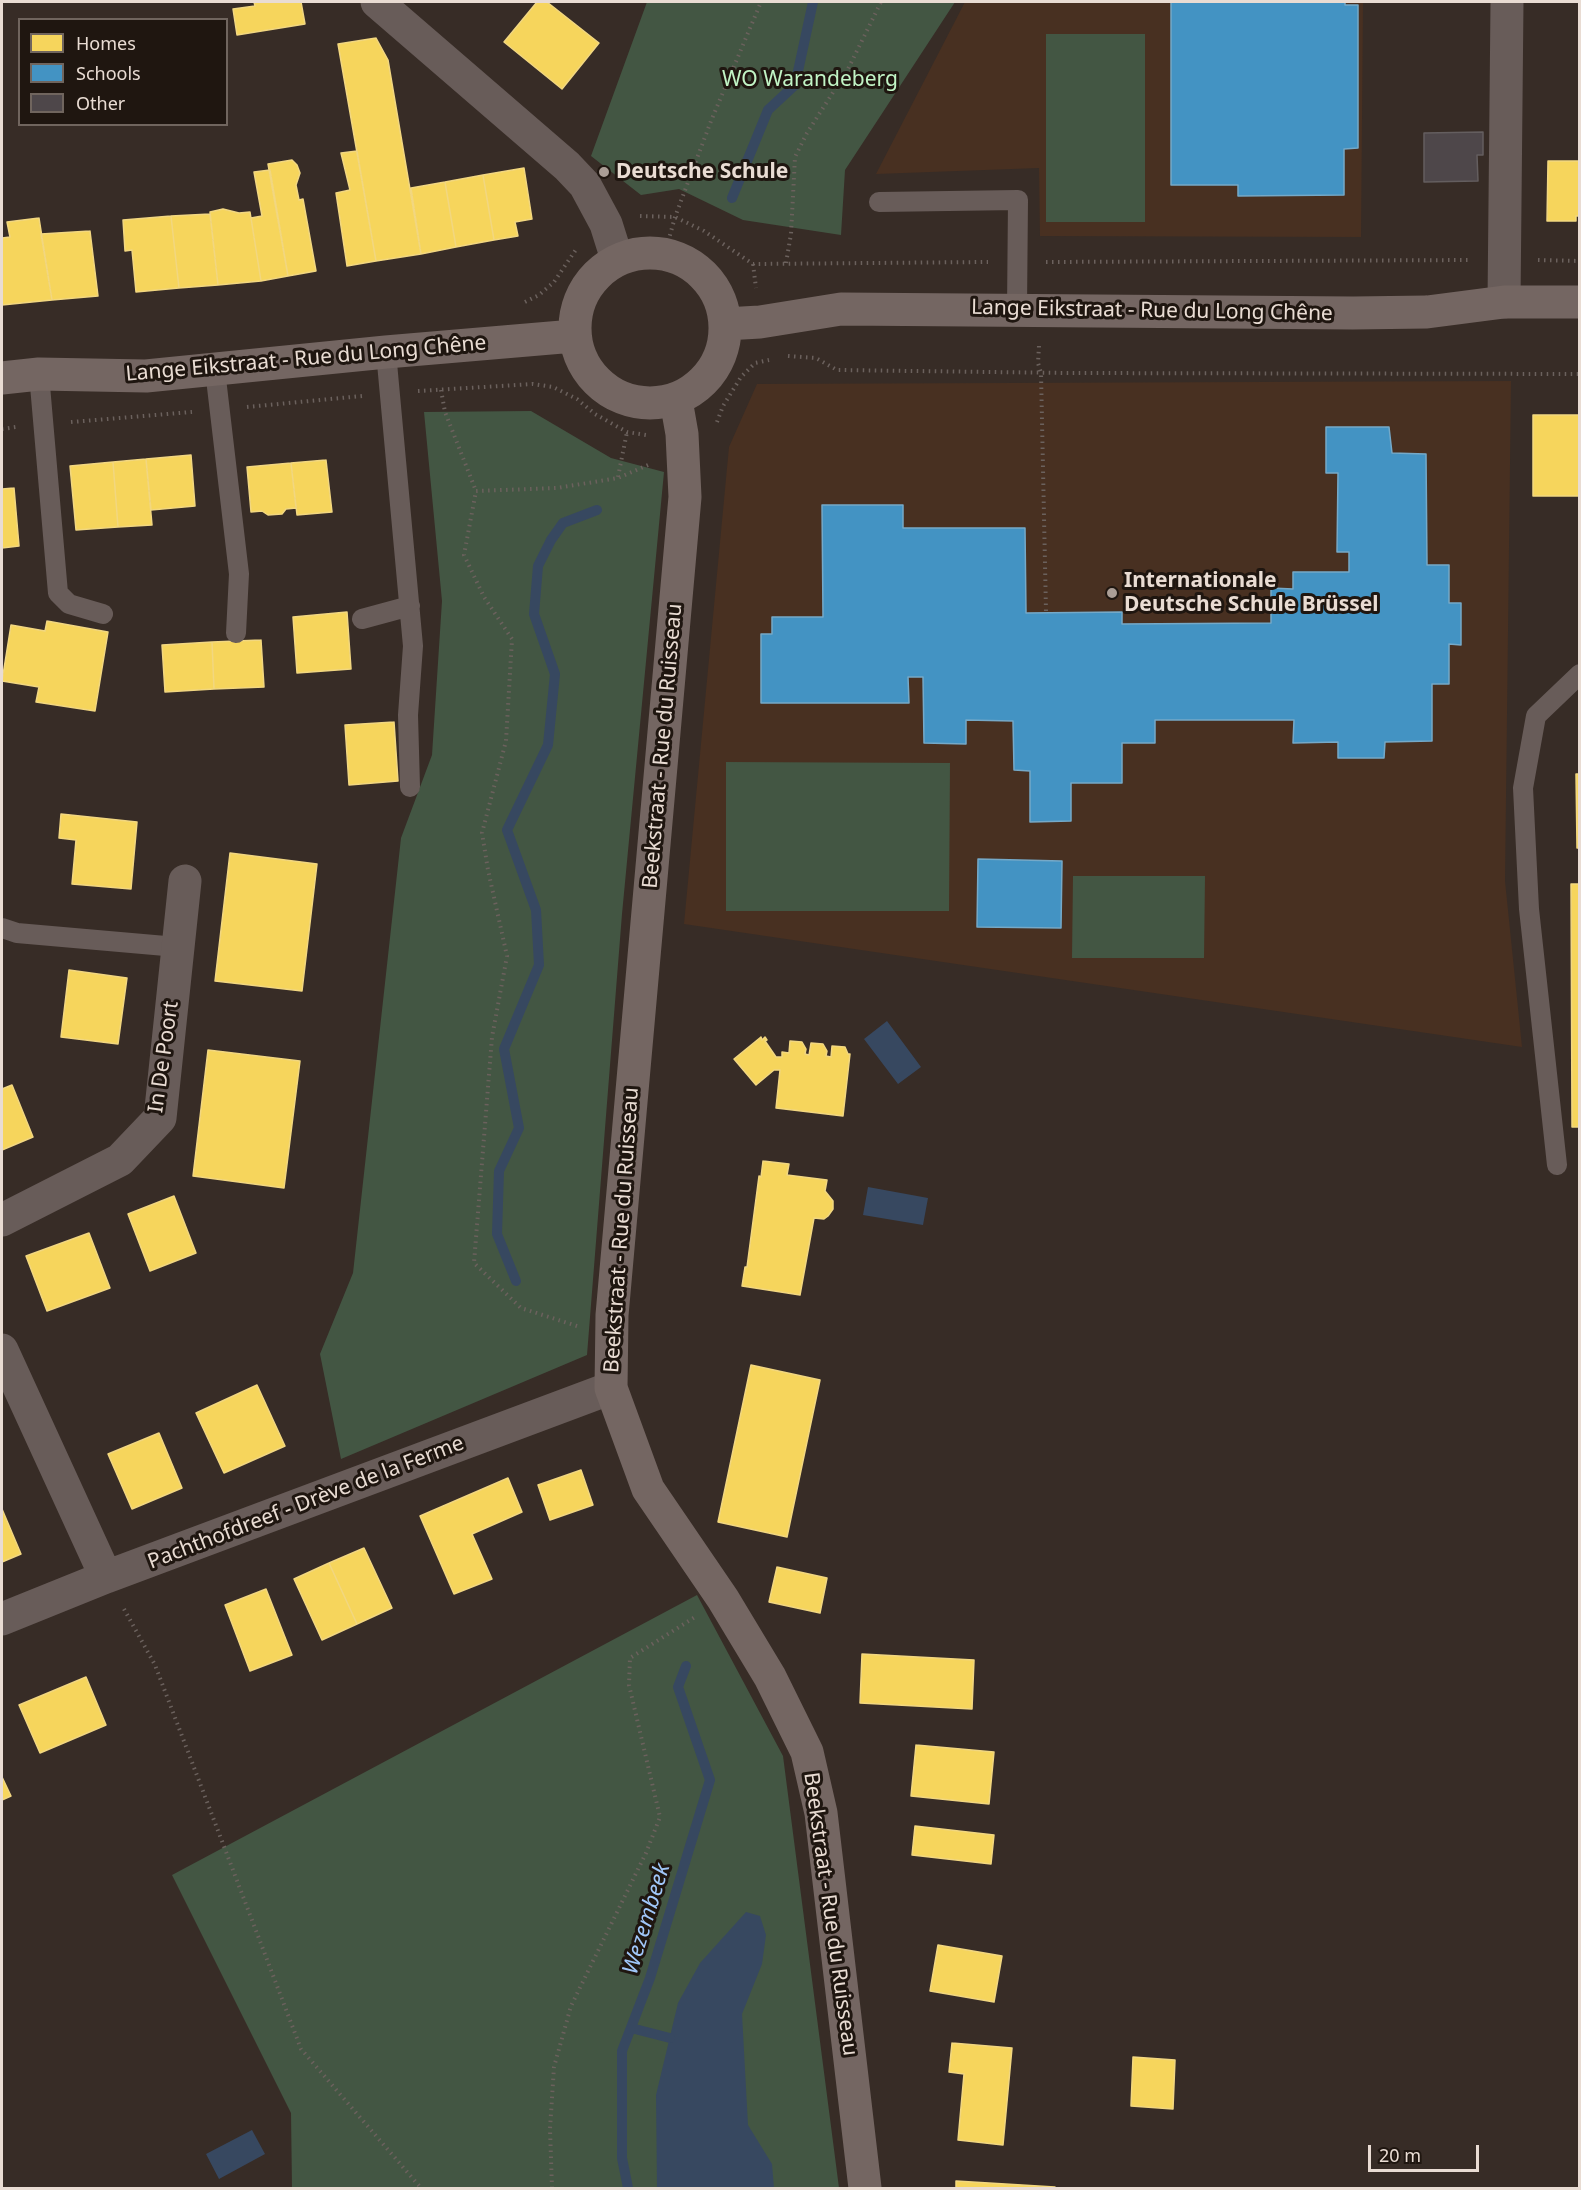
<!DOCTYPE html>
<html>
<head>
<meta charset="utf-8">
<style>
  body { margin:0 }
  #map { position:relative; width:1581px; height:2190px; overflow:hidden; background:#372c26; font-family:"Noto Sans",sans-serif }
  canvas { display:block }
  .frame { position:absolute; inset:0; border:3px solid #e9dcd3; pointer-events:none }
  .legend { position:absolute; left:18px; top:18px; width:210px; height:108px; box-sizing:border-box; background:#1f1610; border:2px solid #70655e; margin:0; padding:8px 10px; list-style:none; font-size:18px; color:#e9dcd3 }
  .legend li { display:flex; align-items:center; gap:12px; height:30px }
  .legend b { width:30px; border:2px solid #70655e }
  .scale { position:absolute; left:1368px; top:2145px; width:111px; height:27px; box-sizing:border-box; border:3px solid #e9dcd3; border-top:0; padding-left:8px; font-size:18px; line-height:21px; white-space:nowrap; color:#e9dcd3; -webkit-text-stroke:4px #1f1610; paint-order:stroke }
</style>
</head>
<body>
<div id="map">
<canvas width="1581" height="2190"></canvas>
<div class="frame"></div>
<ul class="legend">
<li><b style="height:16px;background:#f6d55c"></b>Homes</li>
<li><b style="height:16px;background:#4393c3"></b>Schools</li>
<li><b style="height:16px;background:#4e474a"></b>Other</li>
</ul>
<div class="scale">20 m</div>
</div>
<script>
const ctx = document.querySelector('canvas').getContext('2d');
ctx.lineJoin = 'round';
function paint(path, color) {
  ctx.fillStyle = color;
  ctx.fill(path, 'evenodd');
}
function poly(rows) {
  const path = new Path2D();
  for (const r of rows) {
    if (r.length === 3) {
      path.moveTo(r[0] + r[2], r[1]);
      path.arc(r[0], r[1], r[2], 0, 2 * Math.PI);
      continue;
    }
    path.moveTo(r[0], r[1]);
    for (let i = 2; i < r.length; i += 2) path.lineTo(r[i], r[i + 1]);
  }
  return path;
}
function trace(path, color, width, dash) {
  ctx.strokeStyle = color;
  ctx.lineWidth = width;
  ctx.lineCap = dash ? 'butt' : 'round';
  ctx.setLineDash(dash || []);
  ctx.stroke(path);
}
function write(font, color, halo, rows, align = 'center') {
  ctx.font = font + ' "Noto Sans",sans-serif';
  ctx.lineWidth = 6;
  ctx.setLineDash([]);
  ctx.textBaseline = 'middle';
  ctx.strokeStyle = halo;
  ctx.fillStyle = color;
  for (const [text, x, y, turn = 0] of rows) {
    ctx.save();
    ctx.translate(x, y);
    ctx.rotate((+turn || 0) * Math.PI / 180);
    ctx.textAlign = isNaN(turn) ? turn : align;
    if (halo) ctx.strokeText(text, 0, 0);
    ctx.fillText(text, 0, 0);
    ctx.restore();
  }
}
paint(poly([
  [965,2,1363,2,1361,237,1040,236,1039,168,876,174],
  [1511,381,1505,881,1522,1047,684,924,729,447,757,384]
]), '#483021');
paint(poly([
  [647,2,955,2,845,170,841,235,743,220,679,189,641,195,591,156],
  [1046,34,1145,34,1145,222,1046,222],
  [531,411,611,458,664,472,622,914,587,1355,341,1459,320,1354,353,1273,401,838,432,755,442,601,424,412],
  [726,762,950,763,949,911,726,911],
  [1073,876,1205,876,1204,958,1072,958],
  [697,1595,783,1756,839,2188,292,2188,291,2113,172,1875]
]), '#435643');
paint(poly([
  [887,1021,921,1067,898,1084,864,1039],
  [868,1187,928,1198,923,1225,863,1215],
  [746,1912,760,1916,766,1935,762,1964,742,2014,748,2125,772,2164,774,2188,657,2188,656,2095,678,2003,700,1963],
  [252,2130,265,2154,219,2179,206,2154]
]), '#374860');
const homes = poly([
  [254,2,301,2,305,24,237,35,233,9,255,6,254,2],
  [537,2,547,2,599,43,562,89,504,42,537,2],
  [376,38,388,60,421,254,376,261,338,44,376,38],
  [357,151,376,261,347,266,336,193,350,190,341,153,357,151],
  [292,160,297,165,300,173,296,185,299,200,303,199,316,271,288,276,268,164,292,160],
  [1548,161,1580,161,1580,216,1576,216,1576,221,1547,221,1548,161],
  [524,168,532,219,515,222,518,236,494,240,483,175,524,168],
  [270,170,288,276,261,281,251,218,262,216,254,172,270,170],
  [483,175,494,240,456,247,445,182,483,175],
  [445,182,456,247,421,254,411,188,445,182],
  [223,209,239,213,250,212,261,281,218,285,210,212,223,209],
  [210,214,218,285,179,288,171,216,210,214],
  [171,216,179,288,136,292,132,250,125,251,123,220,171,216],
  [39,218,52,300,2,305,2,238,10,237,7,222,39,218],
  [90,231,98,296,52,300,41,234,90,231],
  [1533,415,1580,415,1580,496,1533,496,1533,415],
  [191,455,195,506,151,510,146,459,191,455],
  [146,459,152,525,118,527,113,462,146,459],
  [326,460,332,512,297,515,291,463,326,460],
  [113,462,118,527,76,530,70,466,113,462],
  [291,463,296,508,286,509,282,514,268,515,262,511,251,512,247,467,291,463],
  [14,488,19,546,2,548,2,489,14,488],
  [347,612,351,669,297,673,293,617,347,612],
  [47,621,108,632,95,711,36,702,39,687,2,681,11,625,45,631,47,621],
  [261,640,264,687,214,689,212,642,261,640],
  [212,642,214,689,165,692,162,645,212,642],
  [394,722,398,781,349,785,345,725,394,722],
  [1576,774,1580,774,1580,848,1577,848,1576,774],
  [61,814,137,822,131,889,72,884,76,840,59,838,61,814],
  [230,853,317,864,302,991,215,981,230,853],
  [1571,884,1580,884,1580,1127,1572,1127,1571,884],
  [69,970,127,978,118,1044,61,1037,69,970],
  [761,1037,762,1040,765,1037,767,1040,765,1041,776,1057,782,1057,782,1052,789,1053,790,1041,802,1042,806,1049,805,1054,809,1055,811,1043,823,1044,827,1051,826,1056,831,1057,832,1046,845,1047,848,1054,850,1054,843,1116,776,1108,780,1070,774,1070,756,1085,734,1059,761,1037],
  [208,1050,300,1061,284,1188,193,1176,208,1050],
  [12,1085,33,1137,2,1150,2,1089,12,1085],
  [763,1161,789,1164,787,1175,827,1180,825,1191,833,1201,833,1209,828,1216,824,1219,814,1218,800,1295,742,1286,745,1267,747,1267,759,1176,761,1177,763,1161],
  [174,1196,196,1253,150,1271,128,1214,174,1196],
  [89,1233,110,1288,47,1311,26,1256,89,1233],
  [751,1365,820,1380,787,1537,718,1522,751,1365],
  [257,1385,285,1446,224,1473,196,1413,257,1385],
  [159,1433,182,1488,132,1509,108,1454,159,1433],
  [581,1470,593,1505,550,1520,538,1485,581,1470],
  [508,1478,522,1512,472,1534,492,1579,454,1594,420,1516,508,1478],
  [2,1509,21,1554,2,1562,2,1509],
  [364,1548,392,1608,357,1624,329,1563,364,1548],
  [329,1563,357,1624,322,1640,294,1579,329,1563],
  [777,1567,827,1578,820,1613,769,1602,777,1567],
  [266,1589,292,1655,250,1671,225,1605,266,1589],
  [862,1654,974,1660,972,1709,860,1703,862,1654],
  [86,1677,106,1725,40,1753,19,1705,86,1677],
  [916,1745,994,1752,989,1804,911,1796,916,1745],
  [2,1777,11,1796,2,1800,2,1777],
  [915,1826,994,1835,991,1864,912,1855,915,1826],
  [938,1945,1002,1956,994,2002,930,1991,938,1945],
  [952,2043,1012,2048,1003,2145,958,2140,964,2074,949,2072,952,2043],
  [1133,2057,1175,2060,1173,2109,1131,2106,1133,2057],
  [956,2181,1055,2187,1055,2188,956,2188,956,2181]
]);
paint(homes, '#f6d55c');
trace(homes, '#f2d780', 1.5);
const schools = poly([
  [1171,2,1345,2,1345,5,1358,5,1358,148,1344,149,1344,195,1238,196,1238,185,1171,185,1171,2],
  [1326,427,1389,427,1392,453,1426,454,1427,565,1449,565,1449,603,1461,603,1461,645,1449,644,1449,684,1432,684,1432,741,1385,742,1384,758,1338,758,1338,742,1293,743,1294,720,1155,720,1155,743,1122,743,1122,783,1071,783,1071,821,1030,822,1030,771,1014,770,1013,721,966,720,966,744,924,743,923,677,908,677,909,703,761,703,761,634,772,634,772,617,823,617,822,505,903,505,903,528,1025,528,1026,613,1122,612,1122,624,1271,623,1271,588,1293,589,1293,572,1349,572,1349,552,1337,552,1338,473,1326,473,1326,427],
  [978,859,1062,861,1061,928,977,927,978,859]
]);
paint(schools, '#4393c3');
trace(schools, '#75a9c8', 1.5);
trace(poly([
  [732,198,768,110,795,85,813,2],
  [516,1281,497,1234,499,1171,519,1128,504,1049,539,965,536,910,507,830,548,745,555,674,534,614,538,566,551,540,563,523,597,510],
  [631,2028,670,2038],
  [628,2188,622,2158,622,2051,650,1978,710,1780,678,1687,686,1666]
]), '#374860', 10);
const building = poly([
  [1483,132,1483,155,1477,155,1478,181,1424,182,1424,133,1483,132]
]);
paint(building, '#4e474a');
trace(building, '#645e5f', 1.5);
trace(poly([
  [640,216,675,217,704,231,753,264,988,262],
  [665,253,675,217,711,121,761,2],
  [1538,260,1580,261],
  [1046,262,1471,260],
  [786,263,791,234,795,157,807,133,848,69,881,2],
  [753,264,756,288],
  [525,302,539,295,554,282,577,248],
  [1039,346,1038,363,1041,373,1046,612],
  [788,356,816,358,837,370,1068,373,1580,374],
  [441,390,445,412,476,491],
  [418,391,533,384,553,387,577,399,595,414,627,432,646,435],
  [247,407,362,396],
  [71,422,192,412],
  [717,422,723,406,741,377,755,363,769,360],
  [2,429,16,427],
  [618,477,627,432],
  [577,1326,521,1308,474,1263,492,1037,507,956,488,870,482,833,506,741,512,639,484,597,464,555,476,491,557,488,618,478,648,465],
  [124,1609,155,1665,301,2049,421,2188],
  [552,2188,550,2129,554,2067,571,2006,646,1853,660,1817,629,1685,630,1658,695,1617]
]), '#6b615d', 4, [1.5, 4.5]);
trace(poly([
  [879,202,1018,200,1017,309],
  [386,352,413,646,408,715,410,787],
  [215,370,239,574,236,633],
  [39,374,58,593,69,604,103,614],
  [362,619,410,606],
  [2,928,17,933,177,947],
  [1557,1165,1529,909,1523,788,1536,716,1580,674]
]), '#685c59', 20);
trace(poly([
  [377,2,567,166,585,185,606,224,617,259],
  [1504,302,1507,2],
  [2,1220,120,1160,160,1118,185,881],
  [2,1350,106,1577],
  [2,1619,106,1577,611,1388]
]), '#685c59', 33);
trace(poly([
  [650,328,75],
  [725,324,760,322,841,309,1353,313,1427,312,1504,302,1580,302],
  [2,378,39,374,146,376,386,352,574,336],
  [676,400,682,434,685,497,612,1315,611,1388,648,1489,723,1599,770,1677,807,1752,821,1813,865,2188]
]), '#746662', 33);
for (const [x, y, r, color] of [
  [604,172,6,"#ab9e96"],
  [1112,593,6,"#ab9e96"]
]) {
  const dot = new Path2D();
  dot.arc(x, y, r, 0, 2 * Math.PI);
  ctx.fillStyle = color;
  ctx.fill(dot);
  trace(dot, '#1f1610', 2);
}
write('21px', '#c1f4c5', '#1f1610', [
  ["WO Warandeberg",810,80]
]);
write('bold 21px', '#e9dcd3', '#1f1610', [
  ["Deutsche Schule",616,172],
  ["Internationale",1124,581],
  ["Deutsche Schule Brüssel",1124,605]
], 'left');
write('21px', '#e9dcd3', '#1f1610', [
  ["Lange Eikstraat - Rue du Long Chêne",1152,311,1],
  ["Lange Eikstraat - Rue du Long Chêne",306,359,-5],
  ["Beekstraat - Rue du Ruisseau",663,746,-85],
  ["In De Poort",164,1057,-82],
  ["Beekstraat - Rue du Ruisseau",622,1230,-86],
  ["Pachthofdreef - Drève de la Ferme",306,1503,-21],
  ["Beekstraat - Rue du Ruisseau",830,1914,82]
]);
write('italic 22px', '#a1c7f9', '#1f1610', [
  ["Wezembeek",647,1919,-73]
]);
</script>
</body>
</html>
